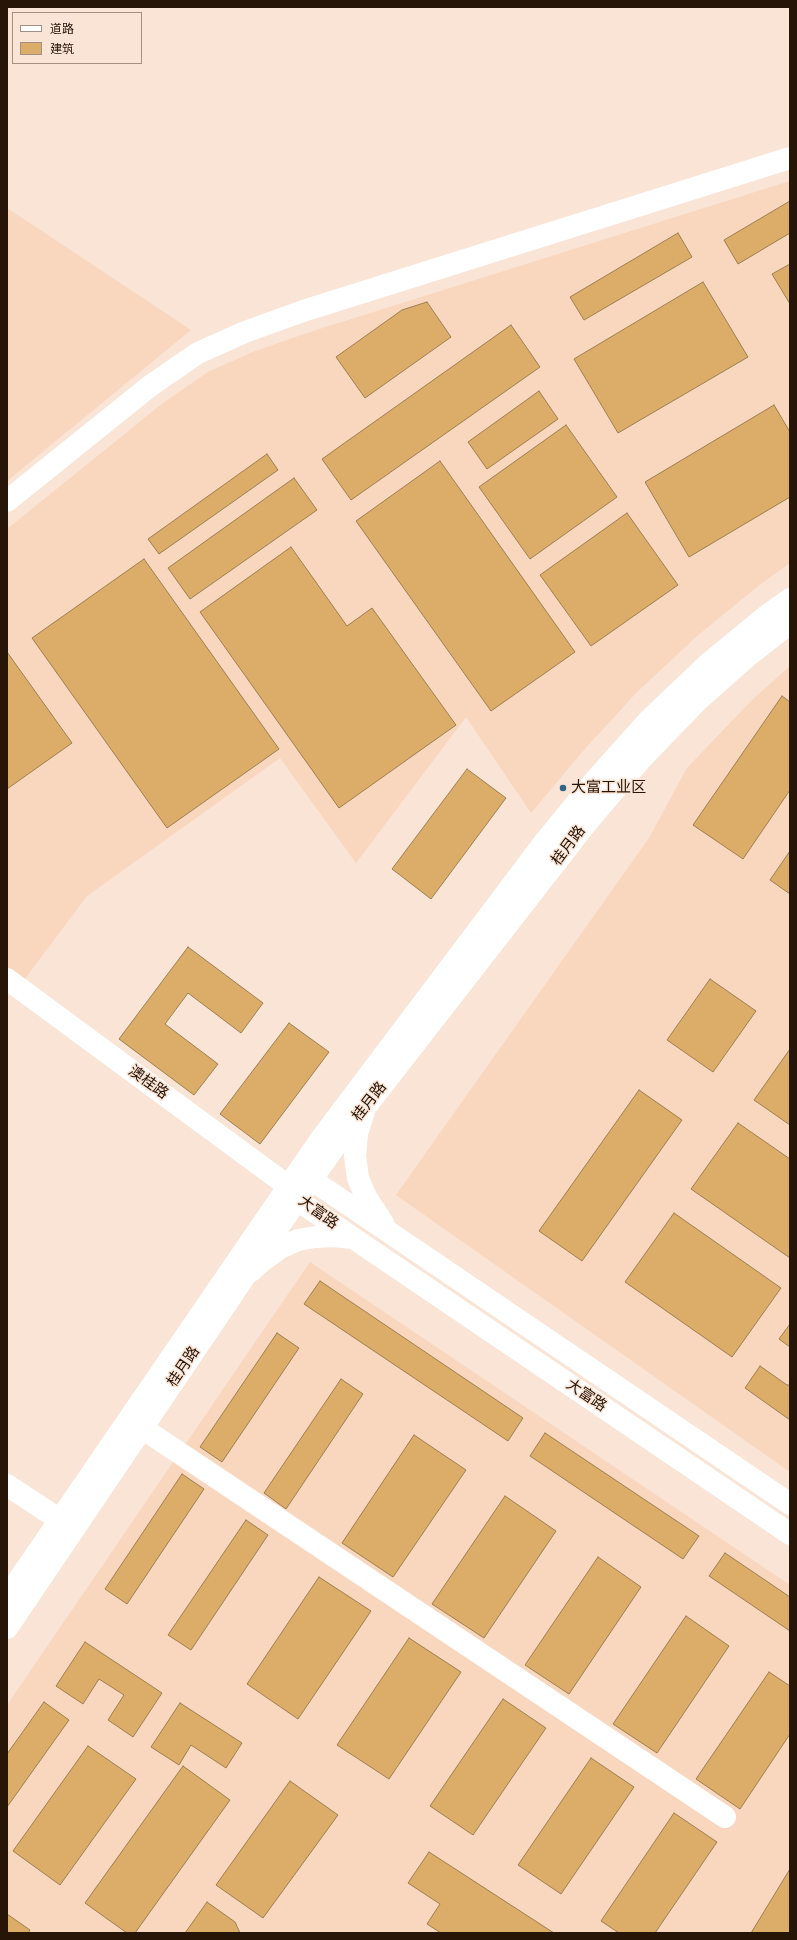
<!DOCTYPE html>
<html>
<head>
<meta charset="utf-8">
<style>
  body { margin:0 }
  #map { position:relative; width:797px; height:1940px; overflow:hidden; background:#f9e4d6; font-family:"Sofia Sans Condensed","Noto Sans SC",sans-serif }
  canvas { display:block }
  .frame { position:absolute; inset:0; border:8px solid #271507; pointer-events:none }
  .legend { position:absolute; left:12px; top:12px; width:130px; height:52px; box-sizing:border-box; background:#f9e4d6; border:1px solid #a59183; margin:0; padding:5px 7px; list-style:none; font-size:12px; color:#271507 }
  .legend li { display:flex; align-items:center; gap:8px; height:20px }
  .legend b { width:20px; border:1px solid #a59183 }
</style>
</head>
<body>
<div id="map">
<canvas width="797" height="1940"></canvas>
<div class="frame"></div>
<ul class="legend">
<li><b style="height:5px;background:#fff"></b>道路</li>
<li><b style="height:11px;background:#dbad69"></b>建筑</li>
</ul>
</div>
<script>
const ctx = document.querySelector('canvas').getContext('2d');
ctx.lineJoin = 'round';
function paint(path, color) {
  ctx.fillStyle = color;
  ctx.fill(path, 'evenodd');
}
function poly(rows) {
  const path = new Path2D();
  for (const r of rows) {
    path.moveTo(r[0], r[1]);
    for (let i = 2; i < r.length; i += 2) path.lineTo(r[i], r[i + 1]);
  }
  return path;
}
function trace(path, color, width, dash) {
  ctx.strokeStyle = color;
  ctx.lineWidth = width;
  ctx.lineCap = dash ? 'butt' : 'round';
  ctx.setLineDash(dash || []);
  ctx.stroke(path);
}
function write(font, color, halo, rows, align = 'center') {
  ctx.font = font + ' "Sofia Sans Condensed","Noto Sans SC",sans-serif';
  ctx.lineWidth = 3;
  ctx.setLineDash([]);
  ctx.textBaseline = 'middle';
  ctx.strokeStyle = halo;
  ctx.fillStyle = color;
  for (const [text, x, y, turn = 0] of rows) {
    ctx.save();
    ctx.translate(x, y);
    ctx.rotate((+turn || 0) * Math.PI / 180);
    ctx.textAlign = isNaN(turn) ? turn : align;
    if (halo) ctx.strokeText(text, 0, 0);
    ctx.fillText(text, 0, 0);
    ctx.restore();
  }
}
paint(poly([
  [790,181,790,563,758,586,696,637,637,692,583,751,531,813,466,717,356,863,280,758,87,896,24,980,7,967,7,529,163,403,208,372,253,352,310,332],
  [7,208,191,330,7,481],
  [790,666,790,1472,396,1195,649,838,687,768,752,700],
  [310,1262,790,1585,790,1933,7,1933,7,1705]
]), '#f9d6be');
const building = poly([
  [790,201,790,233,738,264,724,240,790,201],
  [678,233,692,257,584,320,570,297,678,233],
  [790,264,790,304,772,274,790,264],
  [703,282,748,357,618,433,574,359,703,282],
  [427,302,451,337,365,398,336,357,402,310,427,302],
  [511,325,540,367,351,500,322,459,511,325],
  [539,391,558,419,487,469,468,442,539,391],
  [774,405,790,432,790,497,689,557,645,482,774,405],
  [566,425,617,497,530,559,479,487,566,425],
  [267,454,278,470,159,554,148,539,267,454],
  [440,461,575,652,491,711,356,521,440,461],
  [294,478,317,510,190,599,168,568,294,478],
  [627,513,678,585,591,646,540,575,627,513],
  [291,547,347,626,372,608,456,725,339,808,200,612,291,547],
  [144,559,279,749,167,828,32,638,144,559],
  [7,652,72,743,7,789,7,652],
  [782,696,790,702,790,790,743,859,693,825,782,696],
  [467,769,506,798,431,899,392,869,467,769],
  [790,851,790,894,770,880,790,851],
  [188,947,263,1003,241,1033,188,993,165,1024,218,1064,194,1095,119,1039,188,947],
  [710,979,756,1011,713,1072,667,1040,710,979],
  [289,1023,329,1052,260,1144,220,1114,289,1023],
  [790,1049,790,1125,754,1100,790,1049],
  [639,1090,682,1120,582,1261,539,1231,639,1090],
  [738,1123,790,1159,790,1258,691,1189,738,1123],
  [674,1213,781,1288,732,1357,625,1282,674,1213],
  [320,1281,523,1418,508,1441,304,1304,320,1281],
  [790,1324,790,1347,779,1339,790,1324],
  [277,1333,299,1348,222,1462,200,1447,277,1333],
  [760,1366,787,1385,790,1385,790,1420,745,1388,760,1366],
  [341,1379,363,1394,286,1509,264,1493,341,1379],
  [545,1433,699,1536,683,1559,530,1456,545,1433],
  [414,1435,466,1470,393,1577,342,1543,414,1435],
  [182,1474,204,1489,127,1604,105,1589,182,1474],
  [505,1496,556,1531,484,1638,432,1604,505,1496],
  [246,1520,268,1535,191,1650,168,1635,246,1520],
  [725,1553,790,1597,790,1631,709,1576,725,1553],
  [598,1557,641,1587,569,1694,525,1665,598,1557],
  [319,1577,371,1611,298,1719,247,1684,319,1577],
  [686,1616,729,1646,657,1753,613,1724,686,1616],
  [409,1638,461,1672,389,1779,337,1745,409,1638],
  [85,1642,162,1693,133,1737,108,1720,124,1695,99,1679,83,1704,56,1686,85,1642],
  [769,1672,790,1686,790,1734,740,1809,696,1779,769,1672],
  [503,1699,546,1728,473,1835,430,1806,503,1699],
  [44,1702,69,1720,7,1807,7,1754,44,1702],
  [180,1703,242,1743,226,1768,191,1745,179,1765,151,1747,180,1703],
  [88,1746,136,1779,60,1885,13,1851,88,1746],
  [591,1758,634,1787,561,1894,518,1865,591,1758],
  [183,1766,230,1800,135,1933,127,1933,85,1903,183,1766],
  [290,1781,338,1815,263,1918,216,1885,290,1781],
  [674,1813,717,1842,655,1933,619,1933,601,1921,674,1813],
  [429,1852,554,1933,441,1933,427,1924,440,1904,408,1883,429,1852],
  [790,1869,790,1933,751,1933,790,1869],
  [207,1902,235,1922,240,1933,185,1933,207,1902],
  [7,1914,30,1930,28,1933,7,1933,7,1914]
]);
paint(building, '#dbad69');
trace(building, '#9e7f50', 1);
trace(poly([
  [7,501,150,386,198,353,245,332,303,311,790,158],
  [7,979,288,1186,297,1200,790,1534],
  [365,1108,357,1134,355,1156,358,1178,366,1197,383,1223],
  [293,1185,312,1180,790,1504],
  [251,1271,262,1261,280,1248,298,1240,315,1237,334,1236,352,1238],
  [142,1428,725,1817],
  [7,1485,60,1520]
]), '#fff', 22);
trace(poly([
  [7,1597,323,1136,543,844,597,778,648,721,708,664,765,617,790,599],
  [7,1628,276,1230,336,1145,588,821,640,760,697,701,749,655,790,623]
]), '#fff', 22);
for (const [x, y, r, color] of [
  [563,788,4,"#326482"]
]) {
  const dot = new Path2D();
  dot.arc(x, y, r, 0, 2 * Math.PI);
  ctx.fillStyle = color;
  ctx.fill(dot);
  trace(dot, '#f9e4d6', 1.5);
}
write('15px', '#271507', '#f9e4d6', [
  ["大富工业区",571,788]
], 'left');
write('15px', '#271507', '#f9e4d6', [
  ["桂月路",569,846,-53],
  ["澳桂路",148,1083,36],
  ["桂月路",370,1102,-52],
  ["大富路",318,1213,36],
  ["桂月路",184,1367,-56],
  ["大富路",586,1396,34]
]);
</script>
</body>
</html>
